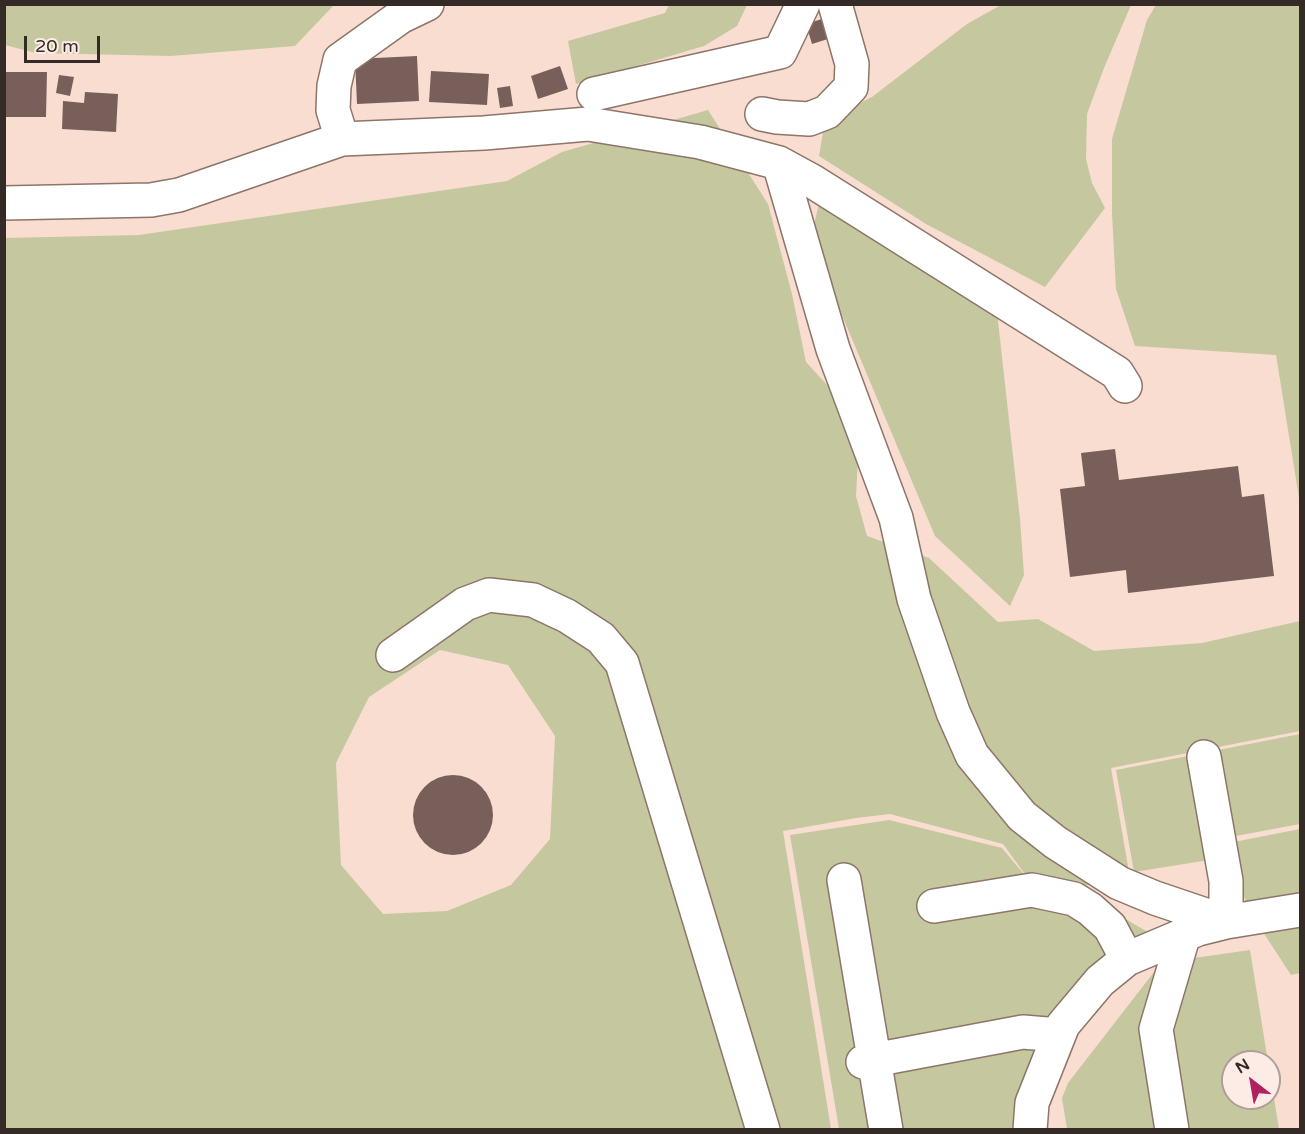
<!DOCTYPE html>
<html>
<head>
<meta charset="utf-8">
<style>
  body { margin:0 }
  #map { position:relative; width:1305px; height:1134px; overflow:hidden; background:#f8ddd0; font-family:"Varela Round",sans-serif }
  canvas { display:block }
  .frame { position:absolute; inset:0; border:6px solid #352b26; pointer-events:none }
  .north { position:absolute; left:1221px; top:1050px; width:60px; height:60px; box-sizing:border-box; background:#fdece5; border:2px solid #ad9f99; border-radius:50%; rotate:329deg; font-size:16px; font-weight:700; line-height:24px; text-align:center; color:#352b26 }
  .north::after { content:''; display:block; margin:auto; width:21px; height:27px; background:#ae225f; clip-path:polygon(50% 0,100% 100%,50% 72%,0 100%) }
  .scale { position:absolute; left:24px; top:36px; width:76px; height:27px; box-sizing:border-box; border:3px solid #352b26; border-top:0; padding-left:8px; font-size:18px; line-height:21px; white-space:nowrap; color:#352b26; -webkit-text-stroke:4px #fdece5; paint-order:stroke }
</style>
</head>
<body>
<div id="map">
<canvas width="1305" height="1134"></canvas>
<div class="frame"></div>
<div class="north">N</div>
<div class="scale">20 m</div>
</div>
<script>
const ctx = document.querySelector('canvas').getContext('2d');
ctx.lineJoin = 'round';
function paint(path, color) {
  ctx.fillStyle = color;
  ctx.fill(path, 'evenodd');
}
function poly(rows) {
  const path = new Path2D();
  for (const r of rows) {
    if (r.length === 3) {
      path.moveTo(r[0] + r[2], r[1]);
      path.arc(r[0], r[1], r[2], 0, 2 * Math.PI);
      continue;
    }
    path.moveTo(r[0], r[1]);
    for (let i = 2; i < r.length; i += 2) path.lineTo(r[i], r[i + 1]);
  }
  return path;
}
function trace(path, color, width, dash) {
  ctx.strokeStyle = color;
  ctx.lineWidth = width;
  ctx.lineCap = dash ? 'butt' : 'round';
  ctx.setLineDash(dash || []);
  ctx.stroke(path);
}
paint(poly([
  [4,5,5,4,334,5,295,46,171,56,36,53,5,45],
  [669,5,747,5,737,26,704,46,576,84,568,41,665,13],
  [1001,5,1131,5,1104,68,1087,114,1086,159,1092,183,1105,208,1045,287,926,224,819,156,825,121,872,97,967,24],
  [1156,5,1300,5,1300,504,1276,355,1135,346,1116,289,1112,214,1112,139,1147,20],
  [708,110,768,204,792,294,806,362,860,421,856,496,867,536,929,558,998,622,1038,619,1094,651,1202,643,1300,621,1300,731,1111,768,1129,872,1078,888,1027,877,1003,844,890,814,856,818,783,831,831,1129,5,1129,4,238,139,235,507,181,562,152],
  [440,650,508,665,555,736,550,839,511,885,447,911,383,914,341,865,336,763,369,697],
  [820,199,997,312,1020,519,1024,575,1010,606,935,536,839,308,827,268,810,242],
  [1300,734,1300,824,1225,838,1228,857,1134,872,1116,770],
  [889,820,1002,848,1028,879,1088,897,1151,934,1102,965,1019,1129,839,1129,790,835],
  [1300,829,1300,973,1291,975,1261,929,1238,886,1229,843],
  [1250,950,1268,1062,1233,1062,1233,1098,1269,1098,1269,1068,1279,1129,1067,1129,1062,1098,1068,1083,1154,972,1187,959]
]), '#c5c89e');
paint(poly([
  [825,18,831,38,812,44,806,24],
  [417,56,419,101,357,104,355,59],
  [560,66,568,89,538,99,531,76],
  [431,71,489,74,487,105,429,102],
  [4,72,47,72,46,117,4,117],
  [59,75,74,77,70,96,56,93],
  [510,86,513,106,500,108,497,88],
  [85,92,118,94,116,132,62,129,63,101,84,103],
  [1115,449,1119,480,1238,466,1242,497,1264,494,1274,576,1128,593,1126,570,1070,577,1060,489,1085,486,1081,453],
  [453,815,40]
]), '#795f5a');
const minor = poly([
  [594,94,780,52,803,4],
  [762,114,777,117,809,119,827,112,851,87,852,64,835,4],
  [342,139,333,110,334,86,340,60,400,17,427,4],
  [779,163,833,349,896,518,914,599,953,712,972,755,1022,816,1055,842,1119,883,1155,898,1226,922,1226,881,1204,757],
  [4,203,151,200,179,195,342,139,484,133,588,124,700,142,779,163,812,181,1117,373,1125,386],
  [393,655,465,604,489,595,533,600,567,616,601,638,622,663,763,1130],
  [844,880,886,1130],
  [934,906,1032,890,1074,899,1090,909,1110,927,1127,959],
  [863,1062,1023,1032,1059,1035],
  [1030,1130,1032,1103,1063,1025,1100,981,1127,959,1198,929,1226,922,1300,910],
  [1172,1130,1156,1029,1184,934]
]);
trace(minor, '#8d7569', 36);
trace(minor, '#fff', 33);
</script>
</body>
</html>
